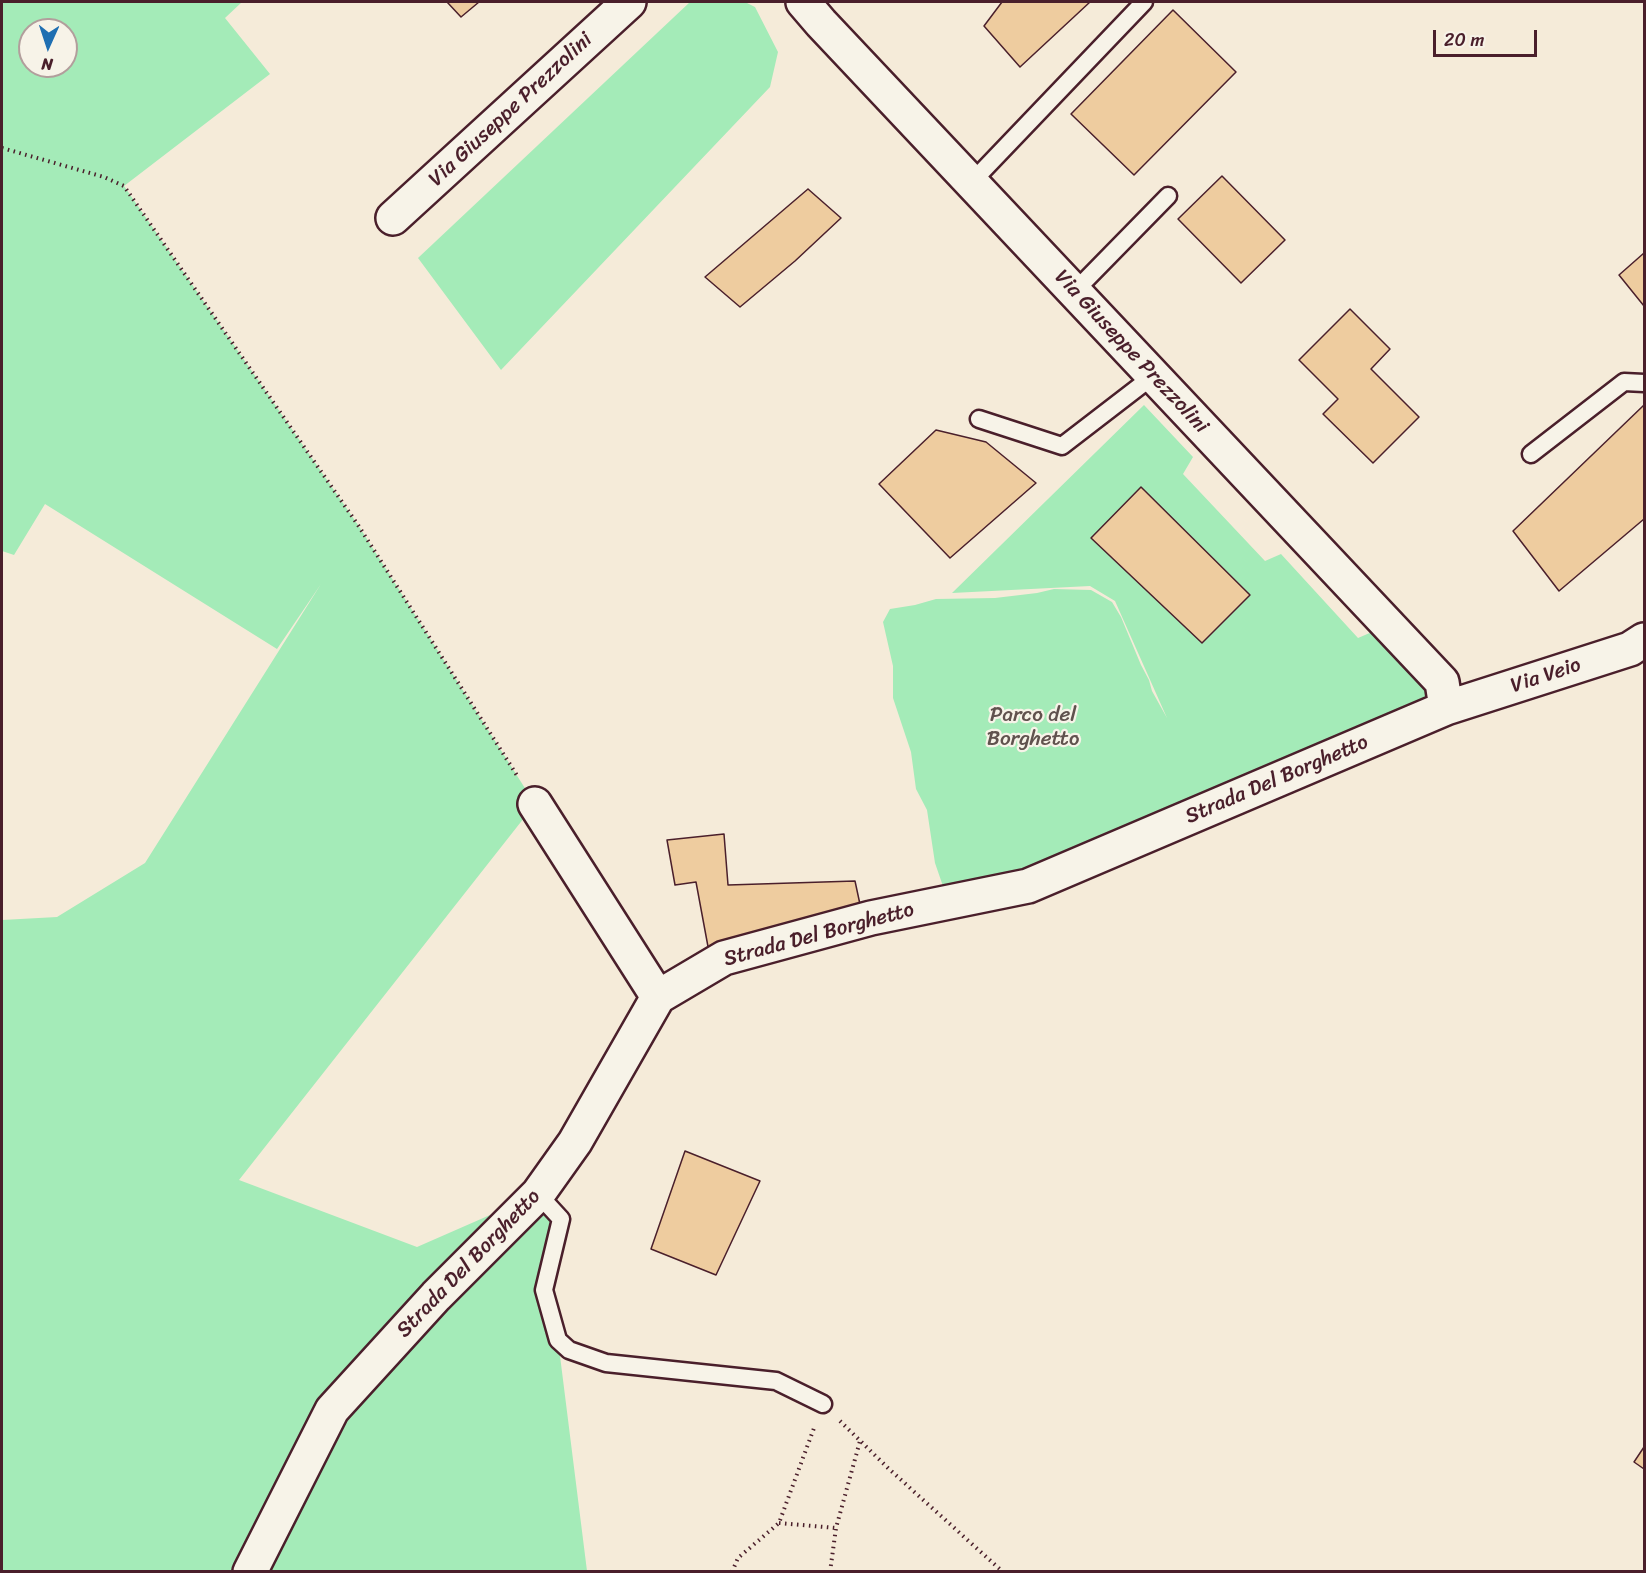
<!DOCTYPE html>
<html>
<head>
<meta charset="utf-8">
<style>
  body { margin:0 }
  #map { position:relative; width:1646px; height:1573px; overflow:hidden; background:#f5ebd9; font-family:Sriracha,sans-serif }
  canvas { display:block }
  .frame { position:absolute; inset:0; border:3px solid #4a1f2b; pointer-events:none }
  .north { position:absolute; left:18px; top:18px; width:60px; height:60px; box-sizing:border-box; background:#f7f3e8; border:2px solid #b29e9c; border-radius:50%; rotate:183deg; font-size:16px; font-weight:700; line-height:24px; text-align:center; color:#4a1f2b }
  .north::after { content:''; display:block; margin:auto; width:21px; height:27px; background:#1f6fb2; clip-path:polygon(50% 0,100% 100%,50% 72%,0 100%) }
  .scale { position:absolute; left:1433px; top:30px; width:104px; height:27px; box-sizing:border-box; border:3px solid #4a1f2b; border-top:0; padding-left:8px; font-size:18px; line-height:21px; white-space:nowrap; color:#4a1f2b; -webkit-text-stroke:4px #f7f3e8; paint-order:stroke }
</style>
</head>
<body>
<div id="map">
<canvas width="1646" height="1573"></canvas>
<div class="frame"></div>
<div class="north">N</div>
<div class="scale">20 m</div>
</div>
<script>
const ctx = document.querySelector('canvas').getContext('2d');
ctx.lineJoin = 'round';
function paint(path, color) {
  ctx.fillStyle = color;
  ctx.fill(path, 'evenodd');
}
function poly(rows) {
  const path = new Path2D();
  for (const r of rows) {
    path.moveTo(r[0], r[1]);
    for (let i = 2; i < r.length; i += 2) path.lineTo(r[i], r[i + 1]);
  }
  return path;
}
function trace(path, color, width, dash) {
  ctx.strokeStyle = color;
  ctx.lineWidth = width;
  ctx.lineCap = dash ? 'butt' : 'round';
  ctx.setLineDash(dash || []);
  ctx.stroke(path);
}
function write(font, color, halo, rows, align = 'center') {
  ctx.font = font + ' Sriracha,sans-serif';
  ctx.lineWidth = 4.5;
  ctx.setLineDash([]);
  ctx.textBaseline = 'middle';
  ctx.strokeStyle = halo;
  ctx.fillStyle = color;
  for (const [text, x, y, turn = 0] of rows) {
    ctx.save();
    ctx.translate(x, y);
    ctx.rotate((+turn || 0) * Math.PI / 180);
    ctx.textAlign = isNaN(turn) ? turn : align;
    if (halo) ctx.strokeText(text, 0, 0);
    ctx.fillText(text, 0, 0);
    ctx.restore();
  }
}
paint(poly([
  [2,2,242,2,225,18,270,74,124,186,358,525,535,804,239,1180,417,1247,538,1194,561,1219,544,1290,558,1340,587,1571,2,1571,2,920,57,917,145,863,321,584,277,649,45,504,14,555,2,551],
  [30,30,66,30,66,66,30,66],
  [690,2,745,2,755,7,778,52,770,87,501,370,418,258],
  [1144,405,1193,457,1183,474,1265,561,1281,554,1358,638,1372,632,1388,631,1436,704,1027,871,945,892,935,863,927,810,916,789,911,752,893,698,893,666,883,622,890,609,915,605,936,599,995,598,1037,593,1054,589,1091,590,1112,602,1121,617,1141,665,1149,680,1152,691,1167,718,1115,601,1090,586,952,593]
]), '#a4ebb8');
const building = poly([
  [447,2,479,2,461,17,447,2],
  [1002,2,1090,2,1020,67,984,26,1002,2],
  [1173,10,1236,72,1134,175,1071,114,1173,10],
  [1222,176,1285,240,1241,283,1178,219,1222,176],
  [808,189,841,218,795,261,740,307,705,277,808,189],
  [1644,253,1644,306,1619,275,1644,253],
  [1350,309,1390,349,1371,369,1419,417,1373,463,1323,414,1338,399,1299,360,1350,309],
  [1644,405,1644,519,1559,591,1513,531,1644,405],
  [936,430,986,442,1036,483,950,558,879,484,936,430],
  [1141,487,1250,595,1202,643,1091,538,1141,487],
  [724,834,728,885,855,881,861,909,709,952,696,882,675,885,667,840,724,834],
  [685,1151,760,1181,716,1275,651,1249,685,1151],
  [1644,1447,1644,1469,1634,1462,1644,1447]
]);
paint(building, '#eecc9f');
trace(building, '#4a1f2b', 1.5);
const lane = poly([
  [971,183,1144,2],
  [1074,292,1168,196],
  [979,419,1062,446,1153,376],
  [1531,454,1624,382,1644,383],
  [538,1194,561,1219,544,1290,558,1340,569,1350,606,1363,776,1381,823,1404]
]);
const street = poly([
  [803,2,821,23,1442,682,1446,708],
  [393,218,629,2],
  [535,804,658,997],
  [250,1572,332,1410,436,1296,538,1194,575,1142,658,997,724,958,871,918,1028,886,1446,708,1630,649,1644,640]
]);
trace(lane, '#4a1f2b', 21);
trace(street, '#4a1f2b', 38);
trace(poly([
  [2,148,104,177,124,186,358,525,518,777],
  [840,1421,889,1469,1003,1572],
  [779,1523,836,1528],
  [732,1572,738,1558,779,1523,814,1428],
  [830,1572,836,1528,860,1441]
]), '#4a1f2b', 4, [1.5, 4.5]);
trace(lane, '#f7f3e8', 16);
trace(street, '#f7f3e8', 33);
write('21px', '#4a1f2b', '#f7f3e8', [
  ["Via Giuseppe Prezzolini",511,110,-43],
  ["Via Giuseppe Prezzolini",1131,352,47],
  ["Via Veio",1546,676,-18],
  ["Strada Del Borghetto",1277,780,-23],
  ["Strada Del Borghetto",819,935,-15],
  ["Strada Del Borghetto",469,1264,-46]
]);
write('21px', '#60524e', '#f7f3e8', [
  ["Parco del",1033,716],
  ["Borghetto",1033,740]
]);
</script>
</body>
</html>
